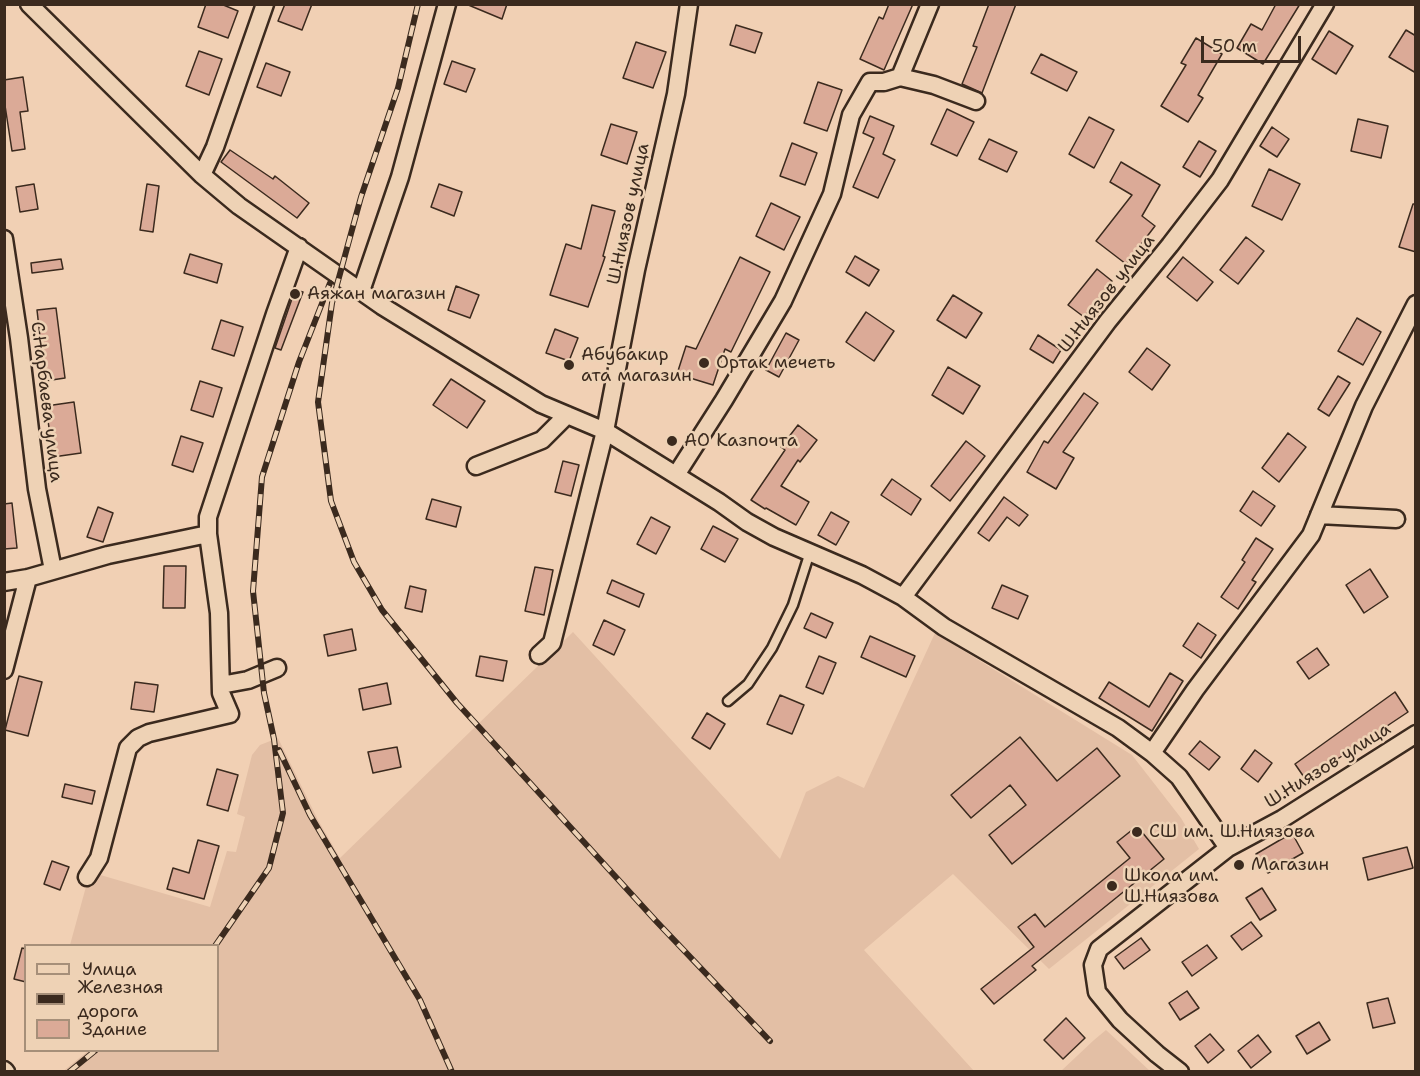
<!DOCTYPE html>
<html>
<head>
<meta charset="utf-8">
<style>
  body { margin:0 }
  #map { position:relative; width:1420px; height:1076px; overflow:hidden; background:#f1d0b4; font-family:"Shantell Sans",sans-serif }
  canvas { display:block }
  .frame { position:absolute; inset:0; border:6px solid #3b2a1e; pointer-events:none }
  .legend { position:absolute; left:24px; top:944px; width:195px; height:108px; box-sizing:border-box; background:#eed2b5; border:2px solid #a68f79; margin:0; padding:8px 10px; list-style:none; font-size:18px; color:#3b2a1e }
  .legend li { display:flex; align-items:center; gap:12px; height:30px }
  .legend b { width:30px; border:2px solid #a68f79 }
  .scale { position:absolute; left:1201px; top:36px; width:100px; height:27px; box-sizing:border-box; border:3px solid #3b2a1e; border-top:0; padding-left:8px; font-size:18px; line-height:21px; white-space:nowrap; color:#3b2a1e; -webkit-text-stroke:4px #eed2b5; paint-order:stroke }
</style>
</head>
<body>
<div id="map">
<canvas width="1420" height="1076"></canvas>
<div class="frame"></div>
<ul class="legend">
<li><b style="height:8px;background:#eed2b5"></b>Улица</li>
<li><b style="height:8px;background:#3b2a1e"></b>Железная дорога</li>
<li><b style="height:16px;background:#dbaa97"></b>Здание</li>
</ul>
<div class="scale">50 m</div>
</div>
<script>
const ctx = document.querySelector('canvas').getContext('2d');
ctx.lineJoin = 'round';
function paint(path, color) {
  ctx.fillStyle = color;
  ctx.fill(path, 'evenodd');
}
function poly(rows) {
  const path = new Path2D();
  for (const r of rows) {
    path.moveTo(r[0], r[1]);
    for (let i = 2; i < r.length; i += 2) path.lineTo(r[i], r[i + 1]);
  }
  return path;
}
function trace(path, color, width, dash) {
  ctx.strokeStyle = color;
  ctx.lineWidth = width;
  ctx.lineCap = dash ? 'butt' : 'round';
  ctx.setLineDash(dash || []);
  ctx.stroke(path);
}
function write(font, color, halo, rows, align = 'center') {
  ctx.font = font + ' "Shantell Sans",sans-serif';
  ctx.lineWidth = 5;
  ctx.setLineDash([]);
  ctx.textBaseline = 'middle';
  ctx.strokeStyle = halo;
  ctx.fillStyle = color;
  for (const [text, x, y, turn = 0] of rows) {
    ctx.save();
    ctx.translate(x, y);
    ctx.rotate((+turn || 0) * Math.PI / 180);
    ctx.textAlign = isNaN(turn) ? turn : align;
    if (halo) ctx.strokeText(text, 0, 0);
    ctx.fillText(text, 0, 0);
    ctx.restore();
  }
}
paint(poly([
  [573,632,780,859,806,792,838,776,864,788,935,633,1132,755,1181,818,1199,849,1049,969,953,874,864,950,974,1071,62,1072,88,1051,218,1050,218,946,70,945,87,883,97,874,210,907,227,851,236,852,245,817,237,814,252,755,260,745,278,738,318,820,340,858],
  [1106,1030,1150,1071,1061,1071,1094,1040]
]), '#e3bfa5');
const building = poly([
  [206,4,221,4,238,11,228,38,198,27,206,4],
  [285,4,312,4,302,30,278,21,285,4],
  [466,4,507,4,502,19,466,4],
  [889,4,913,4,884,70,860,59,879,17,883,19,889,4],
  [989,4,1016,4,982,93,962,84,977,47,973,46,989,4],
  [1276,4,1300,4,1263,64,1237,48,1251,24,1262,30,1276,4],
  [736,25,762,33,755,53,730,45,736,25],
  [1406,30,1416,36,1416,73,1389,57,1406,30],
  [1329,31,1353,46,1336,74,1312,59,1329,31],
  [1196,38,1222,54,1198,95,1203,98,1188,122,1161,106,1186,65,1181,63,1196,38],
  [636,42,666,52,653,88,623,78,636,42],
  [199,51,222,59,209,95,186,86,199,51],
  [1041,54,1077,72,1067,91,1031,73,1041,54],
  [452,61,475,69,466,92,444,84,452,61],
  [266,63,290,72,281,96,257,87,266,63],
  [23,77,28,111,20,112,25,149,12,151,4,99,4,80,23,77],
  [818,82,842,90,827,131,804,123,818,82],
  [947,109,974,122,957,156,931,144,947,109],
  [870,116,894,126,883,154,895,160,878,198,853,187,874,138,863,133,870,116],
  [1089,117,1114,130,1094,168,1069,154,1089,117],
  [1358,119,1388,126,1381,158,1351,151,1358,119],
  [611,124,637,132,627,164,601,155,611,124],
  [1272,127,1289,139,1277,157,1260,146,1272,127],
  [989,139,1017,152,1007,172,979,159,989,139],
  [1199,141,1216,151,1200,177,1183,167,1199,141],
  [792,143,817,153,805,185,780,176,792,143],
  [230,150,273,179,275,176,309,203,297,218,221,162,230,150],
  [1121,162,1160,185,1142,216,1155,226,1126,264,1096,241,1132,195,1110,182,1121,162],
  [1269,169,1300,184,1282,220,1252,206,1269,169],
  [34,184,38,209,20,212,16,187,34,184],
  [147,184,159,186,153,232,140,230,147,184],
  [439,184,462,192,454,216,431,207,439,184],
  [771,203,800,217,784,250,756,236,771,203],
  [1413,204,1416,204,1416,252,1399,247,1413,204],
  [592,205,615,211,603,256,605,257,588,307,550,295,566,244,581,249,592,205],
  [1246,237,1264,251,1238,284,1220,270,1246,237],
  [190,254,222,264,217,283,184,273,190,254],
  [855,256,879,270,869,286,846,272,855,256],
  [740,257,770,272,731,352,725,349,713,385,677,374,686,346,696,349,740,257],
  [1183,257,1213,282,1197,301,1167,277,1183,257],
  [61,259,63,269,32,273,31,263,61,259],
  [1097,269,1112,281,1084,317,1068,305,1097,269],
  [456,286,479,295,470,318,448,310,456,286],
  [295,290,303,292,281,350,275,348,295,290],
  [953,295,982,313,966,338,937,320,953,295],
  [56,308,65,378,45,381,37,310,56,308],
  [866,312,894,331,874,361,846,342,866,312],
  [1357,318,1381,332,1363,365,1338,351,1357,318],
  [221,320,243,327,234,356,212,349,221,320],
  [555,329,578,338,569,361,546,353,555,329],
  [786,333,799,340,779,377,766,370,786,333],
  [1038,335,1061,350,1053,363,1030,349,1038,335],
  [1147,348,1170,365,1152,390,1129,372,1147,348],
  [948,367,980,386,963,414,932,395,948,367],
  [1338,376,1350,383,1329,416,1318,409,1338,376],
  [451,379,485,401,467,428,433,405,451,379],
  [200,381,222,388,213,417,191,410,200,381],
  [1084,393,1098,403,1063,452,1074,458,1056,489,1027,472,1044,441,1048,443,1084,393],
  [74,402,81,453,53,457,46,406,74,402],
  [798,425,817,440,800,462,798,460,781,486,809,502,796,525,766,508,765,509,751,500,785,450,781,447,798,425],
  [1288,433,1306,447,1279,482,1262,468,1288,433],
  [181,436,203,443,193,472,172,465,181,436],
  [966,441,985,456,950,501,931,486,966,441],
  [563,461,579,465,571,496,555,492,563,461],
  [892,479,921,499,911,515,881,495,892,479],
  [1253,491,1275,506,1261,526,1240,511,1253,491],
  [1004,497,1028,515,1019,526,1007,517,989,541,978,533,1004,497],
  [432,499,461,507,456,527,426,519,432,499],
  [12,503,17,548,4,549,4,504,12,503],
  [98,507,113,513,103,542,87,537,98,507],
  [831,512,849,522,836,545,818,535,831,512],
  [651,517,670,527,656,554,637,544,651,517],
  [713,526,738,539,725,562,701,549,713,526],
  [1256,538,1273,549,1252,580,1256,582,1238,609,1221,597,1245,562,1242,560,1256,538],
  [164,566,186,566,185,608,163,608,164,566],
  [535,567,553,570,544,615,525,611,535,567],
  [1370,569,1388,597,1364,613,1346,585,1370,569],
  [612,580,644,594,639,607,607,593,612,580],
  [1002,585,1028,596,1018,619,992,608,1002,585],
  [410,586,426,590,422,612,405,608,410,586],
  [811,613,833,623,826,638,804,628,811,613],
  [604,620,625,630,614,655,593,645,604,620],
  [1198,623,1216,635,1201,658,1183,646,1198,623],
  [352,629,356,650,328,656,324,635,352,629],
  [870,636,915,656,906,677,861,657,870,636],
  [1317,648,1329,665,1309,679,1297,662,1317,648],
  [480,656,507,661,503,681,476,676,480,656],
  [819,656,836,663,823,694,806,687,819,656],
  [1170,673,1183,681,1152,731,1099,698,1109,682,1149,707,1170,673],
  [19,676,42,682,28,736,5,730,19,676],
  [135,682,158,685,154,712,131,709,135,682],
  [387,683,391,704,363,710,359,689,387,683],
  [1395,692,1408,712,1306,780,1295,764,1395,692],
  [780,695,804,705,792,734,767,724,780,695],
  [707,713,725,724,710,749,692,738,707,713],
  [1020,737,1057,781,1097,748,1120,776,1012,864,989,835,1026,805,1010,785,971,818,951,795,1020,737],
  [1200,741,1220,757,1209,770,1189,754,1200,741],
  [397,747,401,767,373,773,368,752,397,747],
  [1255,750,1272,763,1258,782,1241,769,1255,750],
  [217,769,238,775,228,811,207,805,217,769],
  [65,784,95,791,92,804,62,797,65,784],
  [1137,826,1164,859,1032,966,1036,970,994,1004,981,989,1034,947,1018,927,1035,914,1045,927,1130,858,1117,842,1137,826],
  [1292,833,1303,853,1268,873,1256,854,1292,833],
  [198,840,219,846,204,899,167,889,173,868,189,873,198,840],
  [1407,847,1413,868,1368,880,1363,858,1407,847],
  [52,861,69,867,60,890,44,884,52,861],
  [1262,888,1276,910,1260,920,1246,898,1262,888],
  [1251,922,1262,936,1242,950,1231,936,1251,922],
  [1141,938,1150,950,1124,969,1115,957,1141,938],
  [1207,945,1217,958,1192,976,1182,962,1207,945],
  [22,948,26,949,26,982,14,979,22,948],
  [1187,991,1199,1008,1180,1020,1169,1003,1187,991],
  [1388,998,1395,1023,1373,1028,1367,1003,1388,998],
  [1066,1018,1085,1038,1063,1059,1044,1040,1066,1018],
  [1319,1022,1330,1040,1307,1054,1296,1036,1319,1022],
  [1210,1034,1224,1050,1208,1063,1195,1046,1210,1034],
  [1258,1035,1271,1052,1251,1068,1238,1051,1258,1035]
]);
paint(building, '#dbaa97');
trace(building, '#3b2a1e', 1.5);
const service = poly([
  [728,701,748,684,772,648,793,605,810,552]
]);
const minor = poly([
  [29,4,202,175,239,206,382,306,541,404,605,431,719,502,747,522,774,537,862,575,903,597,944,627,1118,728,1152,753,1179,777,1228,848],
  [900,77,934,85,976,101],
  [202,175,215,147,265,4],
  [4,239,19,338,37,489,53,570],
  [361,291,400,177,447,4],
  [476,466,542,440,567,415],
  [676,475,724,400,783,301,832,194,851,115,870,82,884,82,900,77,930,4],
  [1319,515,1396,519],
  [4,582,28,578,108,555,208,534],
  [903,597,1108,321,1170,245,1220,180,1325,4],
  [539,655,552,643,605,431,636,270,676,94,689,4],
  [4,670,28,578],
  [221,685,248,680,277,668],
  [1152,753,1195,690,1311,535,1364,406,1416,304],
  [87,877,99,858,128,748,138,738,149,733,230,714,221,693,219,613,208,534,208,517,275,314,299,247],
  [4,1070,6,1072],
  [1180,1072,1157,1054,1120,1020,1097,992,1093,965,1099,949,1228,848,1282,819,1416,734]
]);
trace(service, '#3b2a1e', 13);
trace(minor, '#3b2a1e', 21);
trace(service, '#eed2b5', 8);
trace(minor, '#eed2b5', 16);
const rail = poly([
  [418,4,398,88,361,197,332,303,318,402,331,501,354,562,382,610,457,703,656,921,770,1041],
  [279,750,310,815,420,1000,452,1072],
  [215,946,269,868,283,813,274,739,264,693,253,591,262,477,299,362,330,283],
  [69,1072,96,1050]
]);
trace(rail, '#3b2a1e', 6);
trace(rail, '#eed2b5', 4, [11]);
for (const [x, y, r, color] of [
  [295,294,6,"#3b2a1e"],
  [704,363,6,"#3b2a1e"],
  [569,365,6,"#3b2a1e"],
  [672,441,6,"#3b2a1e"],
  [1137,832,6,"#3b2a1e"],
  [1239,865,6,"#3b2a1e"],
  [1112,886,6,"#3b2a1e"]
]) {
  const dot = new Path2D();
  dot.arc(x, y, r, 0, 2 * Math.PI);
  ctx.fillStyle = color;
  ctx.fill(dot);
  trace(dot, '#eed2b5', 2);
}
write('18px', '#3b2a1e', '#eed2b5', [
  ["Ш.Ниязов улица",629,214,-78],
  ["Ш.Ниязов улица",1107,294,-52],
  ["С.Нарбаева улица",46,402,83],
  ["Ш.Ниязов улица",1328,766,-32]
]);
write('18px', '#3b2a1e', '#eed2b5', [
  ["Аяжан магазин",307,294],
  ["Абубакир",581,355],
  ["ата магазин",581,376],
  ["Ортак мечеть",716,363],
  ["АО Казпочта",684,441],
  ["СШ им. Ш.Ниязова",1149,832],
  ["Магазин",1251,865],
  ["Школа им.",1124,876],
  ["Ш.Ниязова",1124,897]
], 'left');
</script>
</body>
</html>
